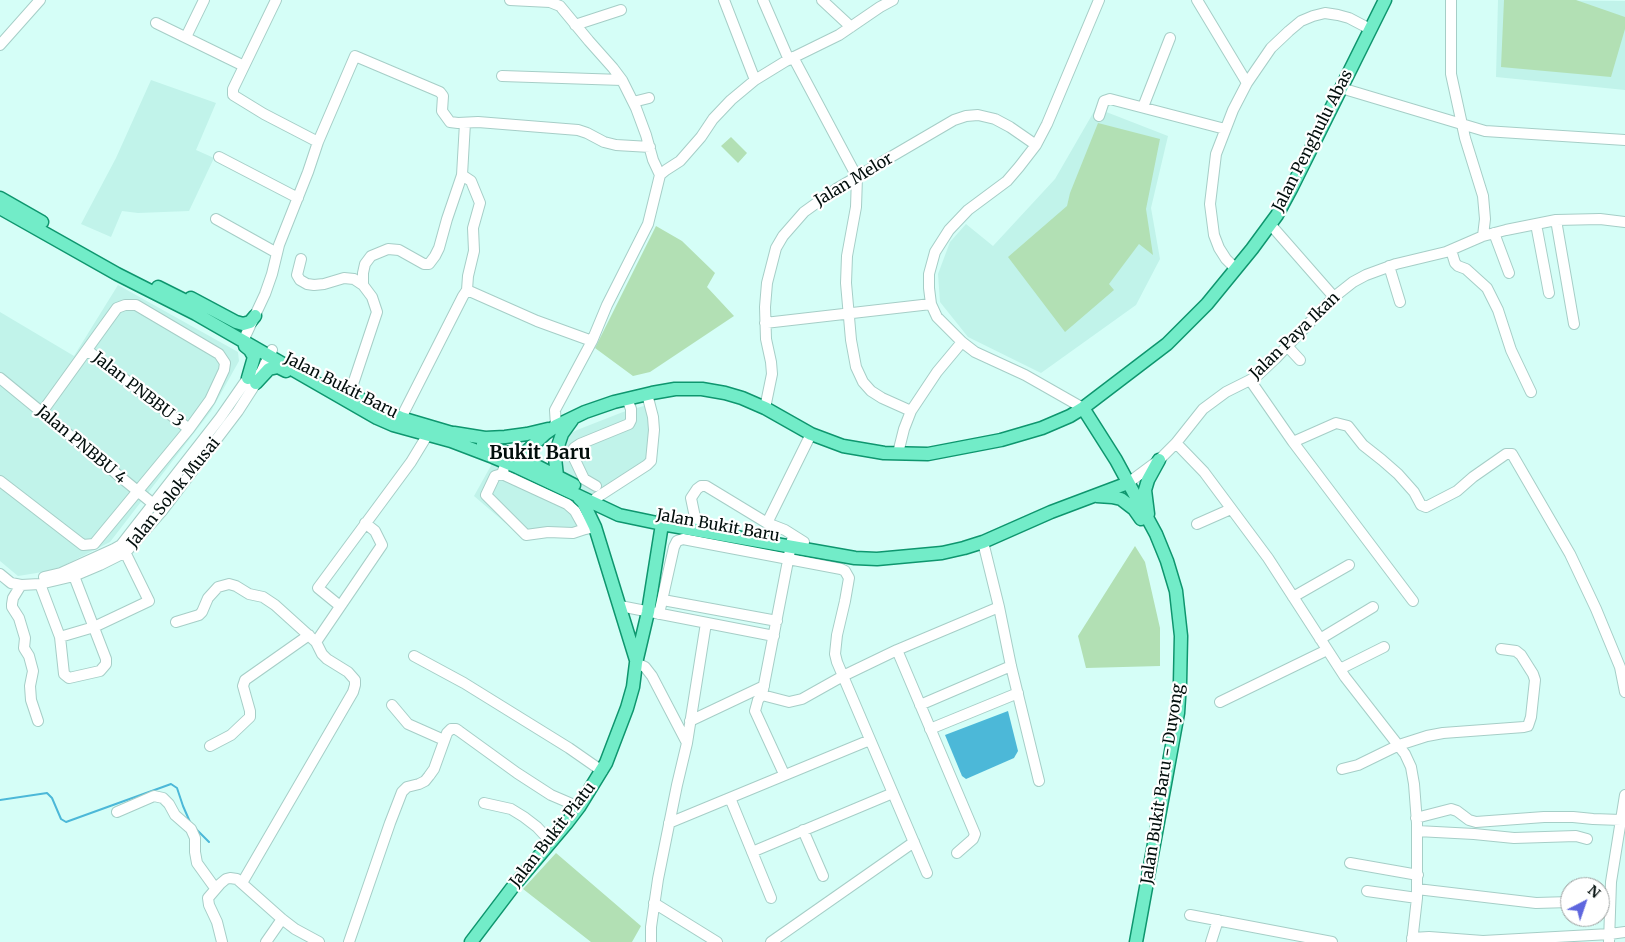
<!DOCTYPE html>
<html>
<head>
<meta charset="utf-8">
<style>
  body { margin:0 }
  #map { position:relative; width:1625px; height:942px; overflow:hidden; background:#d5fef7; font-family:Merriweather,serif }
  canvas { display:block }
  .north { position:absolute; left:1560px; top:877px; width:50px; height:50px; box-sizing:border-box; background:#fff; border:1px solid #9a9f9e; border-radius:50%; rotate:41deg; font-size:14px; font-weight:700; line-height:20px; text-align:center; color:#020e0c }
  .north::after { content:''; display:block; margin:auto; width:18px; height:22px; background:#5e66de; clip-path:polygon(50% 0,100% 100%,50% 72%,0 100%) }
</style>
</head>
<body>
<div id="map">
<canvas width="1625" height="942"></canvas>
<div class="north">N</div>
</div>
<script>
const ctx = document.querySelector('canvas').getContext('2d');
ctx.lineJoin = 'round';
function paint(path, color) {
  ctx.fillStyle = color;
  ctx.fill(path, 'evenodd');
}
function poly(rows) {
  const path = new Path2D();
  for (const r of rows) {
    path.moveTo(r[0], r[1]);
    for (let i = 2; i < r.length; i += 2) path.lineTo(r[i], r[i + 1]);
  }
  return path;
}
function trace(path, color, width, dash) {
  ctx.strokeStyle = color;
  ctx.lineWidth = width;
  ctx.lineCap = dash ? 'butt' : 'round';
  ctx.setLineDash(dash || []);
  ctx.stroke(path);
}
function write(font, color, halo, rows, align = 'center') {
  ctx.font = font + ' Merriweather,serif';
  ctx.lineWidth = 4.5;
  ctx.setLineDash([]);
  ctx.textBaseline = 'middle';
  ctx.strokeStyle = halo;
  ctx.fillStyle = color;
  for (const [text, x, y, turn = 0] of rows) {
    ctx.save();
    ctx.translate(x, y);
    ctx.rotate((+turn || 0) * Math.PI / 180);
    ctx.textAlign = isNaN(turn) ? turn : align;
    if (halo) ctx.strokeText(text, 0, 0);
    ctx.fillText(text, 0, 0);
    ctx.restore();
  }
}
paint(poly([
  [1498,0,1625,1,1625,90,1496,77],
  [151,80,216,103,196,150,214,158,189,211,138,213,122,211,111,237,81,224,116,158],
  [1096,108,1168,136,1151,208,1160,259,1136,305,1041,373,968,337,940,302,938,274,950,242,966,224,993,246,1055,179],
  [118,285,238,352,239,361,211,411,110,542,55,570,18,576,0,561,0,312,74,356],
  [654,403,652,467,581,511,588,535,524,539,474,496,493,462,538,484,555,467,558,440,577,430,623,412]
]), '#c1f3ea');
paint(poly([
  [1504,0,1576,0,1625,17,1625,29,1611,77,1501,67],
  [1098,123,1160,139,1146,209,1153,255,1139,244,1109,284,1114,290,1065,332,1008,257,1067,206,1070,193],
  [731,137,747,153,738,163,721,146],
  [656,226,682,241,715,273,707,287,734,316,650,372,633,376,595,348],
  [1135,546,1145,562,1160,628,1160,666,1086,668,1078,636],
  [556,853,641,926,632,942,591,942,523,889]
]), '#b2e0b4');
paint(poly([
  [1008,711,1018,751,1014,758,966,779,962,776,945,735]
]), '#4cb8d8');
trace(poly([
  [0,800,47,793,52,798,61,819,66,822,171,784,177,788,183,806,190,822],
  [195,828,209,842]
]), '#4cb8d8', 2);
const minor = poly([
  [276,0,233,89,233,95,264,114,318,142],
  [510,0,550,2,560,6,589,41,613,68,622,80,636,108,646,135,653,160,660,175],
  [724,0,755,80],
  [763,0,789,60],
  [822,0,851,27],
  [1197,0,1247,83],
  [1451,0,1451,74,1465,138,1483,196,1485,219,1483,236],
  [156,23,244,66],
  [575,25,621,10],
  [186,37,204,0],
  [0,45,40,0],
  [793,57,857,177,856,207,847,256,846,283,851,340,856,367,863,382,871,391,882,398,911,411,937,372,962,342],
  [502,76,622,80],
  [1341,88,1485,131,1625,140],
  [633,102,649,98],
  [1143,107,1170,38],
  [1099,116,1104,101,1110,99,1225,129],
  [219,157,298,198],
  [462,175,471,181,480,203,473,228,474,251,468,276,467,290,537,321,592,341],
  [216,219,277,253],
  [1556,220,1574,324],
  [1270,224,1334,297],
  [1536,224,1549,293],
  [1494,233,1509,273],
  [1451,250,1455,263,1458,266,1466,269,1487,288,1498,310,1511,350,1531,392],
  [301,259,297,275,300,280,307,284,314,285,324,284,344,278,354,279,363,285],
  [1389,266,1400,302],
  [1236,269,1226,259,1219,248,1214,235,1210,204,1216,154,1233,110,1247,83,1271,48,1289,31,1301,21,1313,16,1325,13,1338,15,1349,18,1370,29],
  [765,323,931,304],
  [243,341,265,294,272,274,279,245,308,172,318,142,355,56,440,92,443,96,442,111,450,122,458,123,478,122,578,130,587,133,604,142,616,145,650,147],
  [1287,346,1300,360],
  [87,350,189,429],
  [0,378,157,507],
  [1250,380,1293,442,1413,601],
  [350,393,377,312,372,297,363,285,363,273,365,264,371,256,388,249,399,250,424,264,429,264,435,256,439,248,447,219,462,175,465,123],
  [765,408,772,374,771,362,766,339,765,307,767,283,776,248,783,236,804,212,836,189,954,120,966,116,978,115,995,119,1010,127,1036,145],
  [1083,408,1025,375,975,352,962,342,937,317,931,304,929,288,929,274,935,252,949,230,968,210,1007,181,1019,167,1036,145,1047,124,1099,0],
  [401,418,463,296,467,290],
  [556,426,555,410,592,341,607,305,648,224,660,175,666,170,680,161,701,137,713,119,731,100,755,80,786,61,839,35,880,7,893,0],
  [1293,442,1336,423,1348,426,1363,445,1382,460,1398,474,1414,492,1421,505,1426,507,1457,491,1473,477,1506,454,1512,454,1570,554,1596,609,1620,667,1625,692],
  [1176,443,1204,472,1268,558,1345,677,1405,754,1411,767,1414,784,1417,823,1417,898,1412,942],
  [898,453,904,429,911,411],
  [504,468,502,474,567,504,575,511,585,529,590,528],
  [502,474,495,476,486,495,526,535,548,532,573,533,585,529],
  [0,481,83,545,94,544,189,429,210,400,224,370,225,363,219,354,136,305,125,305,117,308,42,412],
  [1128,483,1159,460,1176,443,1203,409,1226,392,1250,380,1258,375,1275,359,1334,297,1353,282,1366,275,1396,264,1446,252,1483,236,1506,230,1556,220,1600,219,1625,222],
  [596,486,584,479,574,458,574,448,580,444,629,424,631,420,631,409,627,399],
  [596,498,647,465,651,461,654,430,653,417,647,394],
  [767,523,811,434],
  [1197,524,1231,509],
  [695,530,696,522,691,498,697,489,701,486,706,486,767,523,785,530,804,542],
  [983,542,999,607,1011,666,1039,781],
  [0,574,11,583,21,585,40,584,74,576,100,565,126,552,162,511,238,411,256,383,272,350],
  [44,577,61,573,114,549,121,545,220,418,252,372],
  [40,584,60,637,64,674,69,678,100,671,106,664,106,659,74,576],
  [21,585,13,598,12,604,12,607,19,618,25,638,24,648,29,656,33,671,30,686,31,700,38,721],
  [1293,597,1349,565],
  [663,600,777,621],
  [340,606,318,588,411,462,425,439,428,429],
  [620,606,774,636],
  [659,614,674,547,677,541,683,539,841,569,845,571,849,578,845,601,837,635,835,654,837,662,927,873],
  [176,622,199,615,202,612,208,598,218,587,229,584,236,586,249,594,263,597,275,605,316,642,322,654,327,659,348,672,355,680,355,685,353,692,242,883],
  [60,637,94,627,149,601,123,548],
  [1320,639,1373,607],
  [316,642,382,545,375,531,365,523],
  [897,650,975,834,973,839,957,853],
  [414,656,464,683,569,748,602,771],
  [636,663,645,667,652,676,687,743],
  [1340,669,1384,647],
  [762,695,789,702,802,699,843,676,897,650,999,607],
  [1220,702,1327,650],
  [392,705,408,724,444,740],
  [920,705,1011,666],
  [690,721,764,686],
  [930,729,1018,693],
  [210,746,231,735,250,717,250,711,243,686,245,680,309,635],
  [1342,769,1358,765,1399,745,1427,736,1443,733,1524,727,1528,726,1531,717,1535,680,1533,674,1521,655,1516,651,1501,649],
  [784,774,755,711,758,700,762,695,792,540],
  [730,798,771,898],
  [484,803,511,809,524,817,537,827,551,842],
  [117,812,154,796,163,798,169,804,175,815,191,829,195,838,195,852,197,863,215,888],
  [1416,818,1451,809,1457,811,1469,820,1476,822,1544,817,1573,817,1593,819,1621,820],
  [669,823,870,740],
  [803,830,823,876],
  [1417,831,1474,834,1514,838,1576,836,1587,839],
  [752,852,893,793],
  [1350,863,1418,875],
  [1417,889,1536,903,1570,902],
  [1367,891,1417,898],
  [654,903,717,942],
  [1190,915,1332,942],
  [1412,938,1429,937,1483,941,1610,934,1625,932],
  [222,942,217,922,209,905,208,898,220,884,226,879,230,878,237,879,282,919,295,929,319,942],
  [266,942,282,919],
  [349,942,390,823,402,792,407,787,419,784,425,781,429,776,434,769,447,733,451,729,456,729,459,731,517,773,551,795,579,807],
  [651,942,651,927,658,879,677,785,687,743,706,623],
  [771,942,914,842],
  [1211,942,1218,920],
  [1609,942,1611,882,1625,795]
]);
const major = poly([
  [0,198,42,222],
  [0,208,117,274,196,314,377,418,393,425,451,441,493,457,517,467,619,515,662,524,855,558,877,559,942,553,964,548,983,542,1051,512,1128,483],
  [158,287,198,307],
  [191,298,236,322,243,324,250,322,255,316],
  [245,346,250,350,254,357,248,378],
  [256,383,269,369,278,367,286,371],
  [332,384,370,404,401,418,462,436],
  [1083,408,1116,460,1156,534,1167,561,1176,591,1181,636,1180,683,1178,713,1136,942],
  [454,433,485,438,505,437,527,434,548,429],
  [483,444,521,458,574,485],
  [517,467,528,450,546,433,556,426,585,412,614,402,652,393,675,389,702,389,725,393,742,398,765,408,811,434,843,446,884,453,928,454,1001,440,1042,428,1070,416,1083,408,1167,344,1207,304,1252,249,1277,215,1291,189,1385,0],
  [557,476,555,458,557,449,562,434,572,420],
  [1097,496,1112,497,1121,499,1134,509,1141,519],
  [579,498,583,502,595,527,636,660],
  [1148,514,1145,490,1148,480,1159,460],
  [471,942,512,888,566,824,579,807,606,763,627,708,633,687,636,663,648,612,663,518]
]);
trace(minor, '#a6cec7', 12);
trace(major, '#0e966e', 15);
trace(minor, '#fff', 10);
trace(major, '#72ecc8', 12);
write('16px', '#020e0c', '#fff', [
  ["Jalan Penghulu Abas",1313,141,-63],
  ["Jalan Melor",854,180,-31],
  ["Jalan Paya Ikan",1295,336,-44],
  ["Jalan Bukit Baru",341,386,27],
  ["Jalan PNBBU 3",138,390,38],
  ["Jalan PNBBU 4",81,445,40],
  ["Jalan Solok Musai",174,493,-51],
  ["Jalan Bukit Baru",718,526,10],
  ["Jalan Bukit Baru - Duyong",1163,784,-81],
  ["Jalan Bukit Piatu",553,835,-52]
]);
write('bold 19px', '#020e0c', '#fff', [
  ["Bukit Baru",540,454]
]);
</script>
</body>
</html>
